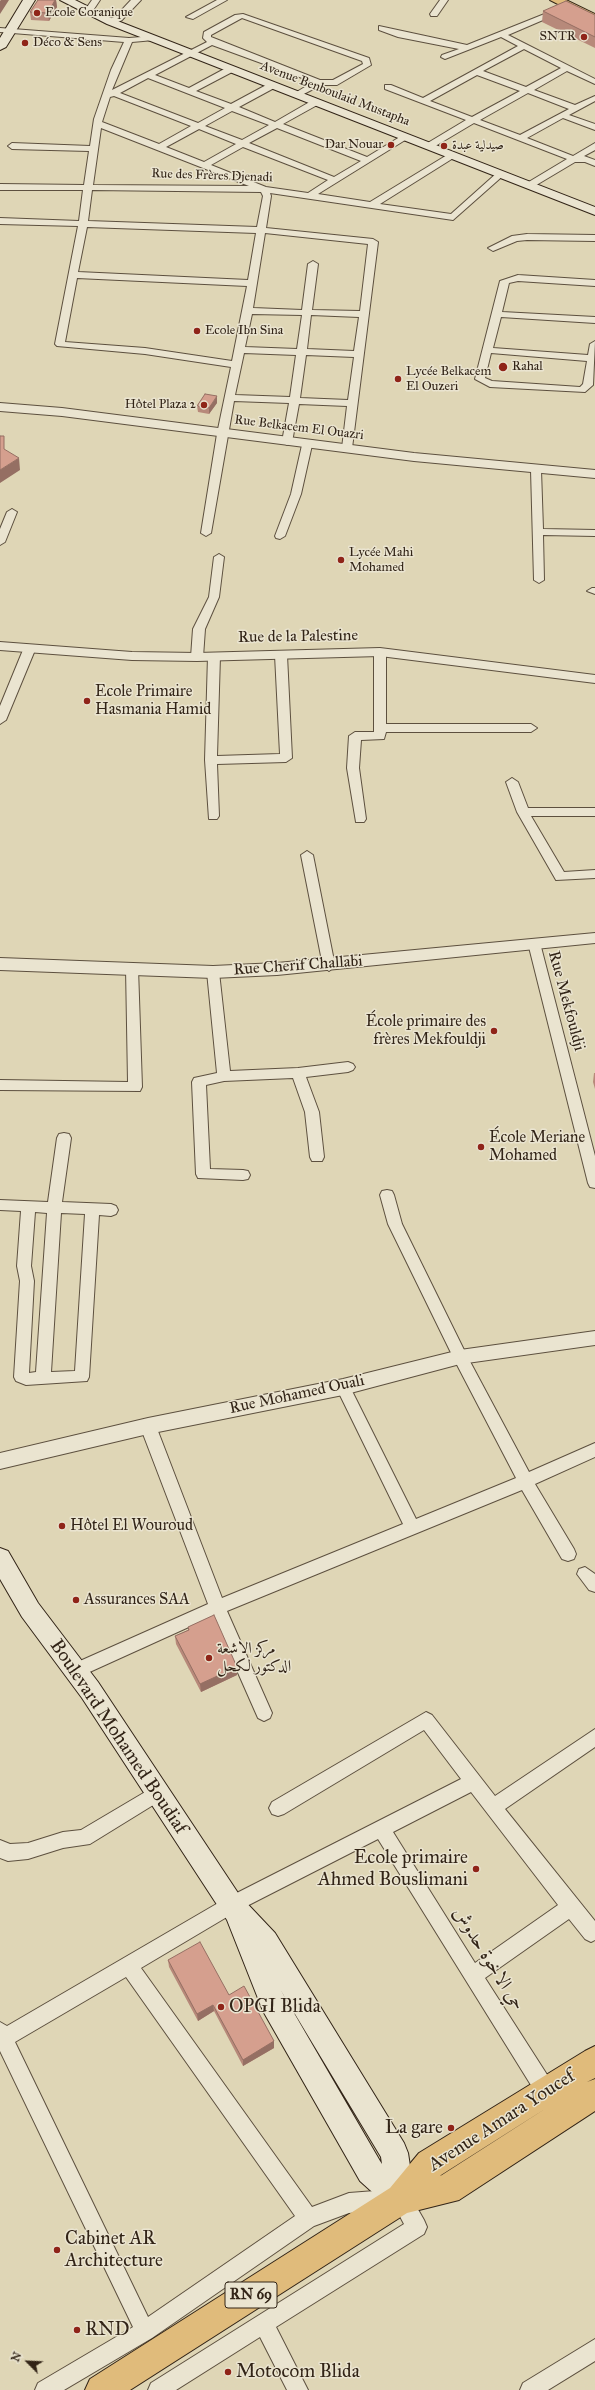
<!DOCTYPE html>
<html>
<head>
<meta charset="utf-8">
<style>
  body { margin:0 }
  #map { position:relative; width:595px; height:2390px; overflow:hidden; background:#dfd6b6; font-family:"IM FELL Great Primer",serif }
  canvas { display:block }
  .north { position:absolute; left:8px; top:2342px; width:40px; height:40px; -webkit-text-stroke:3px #eae4d0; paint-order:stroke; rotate:294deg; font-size:11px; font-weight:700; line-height:16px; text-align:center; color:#322417 }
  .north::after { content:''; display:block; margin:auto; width:14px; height:18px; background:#322417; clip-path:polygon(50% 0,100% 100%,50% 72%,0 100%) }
</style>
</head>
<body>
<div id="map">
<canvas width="595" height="2390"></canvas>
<div class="north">N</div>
</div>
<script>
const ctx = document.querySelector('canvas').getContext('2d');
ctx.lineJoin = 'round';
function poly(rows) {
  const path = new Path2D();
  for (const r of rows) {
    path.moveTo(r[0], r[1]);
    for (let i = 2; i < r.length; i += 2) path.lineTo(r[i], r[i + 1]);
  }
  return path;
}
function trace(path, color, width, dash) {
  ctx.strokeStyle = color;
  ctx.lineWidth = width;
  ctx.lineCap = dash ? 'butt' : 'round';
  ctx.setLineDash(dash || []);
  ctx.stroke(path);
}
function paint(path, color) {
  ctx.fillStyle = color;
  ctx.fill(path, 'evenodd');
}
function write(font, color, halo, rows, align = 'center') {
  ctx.font = font + ' "IM FELL Great Primer",Amiri,serif';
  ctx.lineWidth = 3;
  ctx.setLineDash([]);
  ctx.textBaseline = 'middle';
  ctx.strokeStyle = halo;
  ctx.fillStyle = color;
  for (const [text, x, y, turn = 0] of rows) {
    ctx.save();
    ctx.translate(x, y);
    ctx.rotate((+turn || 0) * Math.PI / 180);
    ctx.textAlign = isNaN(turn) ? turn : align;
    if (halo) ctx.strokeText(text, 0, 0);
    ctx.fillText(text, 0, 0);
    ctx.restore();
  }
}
const minor = poly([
  [92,0,100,0,92,12,86,12,85,10,92,0],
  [217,0,227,0,193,19,186,17,217,0],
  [440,0,448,0,437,16,431,16,430,14,440,0],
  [557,9,564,11,508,35,595,79,595,84,567,71,534,90,575,105,595,96,595,101,569,115,595,124,595,130,563,118,527,138,573,156,595,143,595,150,584,156,595,160,595,166,585,162,575,162,533,187,527,187,527,183,567,159,474,123,432,148,426,148,426,144,466,120,385,89,385,85,391,85,423,98,518,46,501,37,445,59,441,57,442,55,459,49,398,37,379,30,379,26,467,45,557,9],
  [524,49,561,68,526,87,483,71,524,49],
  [477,75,520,91,472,117,430,101,477,75],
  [528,93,569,109,520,135,480,120,528,93],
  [243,14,369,58,371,65,337,85,321,85,298,97,294,95,295,93,313,82,212,45,155,75,189,88,228,67,234,67,234,71,196,91,231,104,270,83,276,83,276,87,239,107,275,122,313,100,319,100,319,104,283,124,367,157,403,135,410,137,318,194,370,202,452,152,456,155,455,157,380,204,451,214,498,172,505,174,453,220,270,193,271,196,266,228,373,239,378,242,352,448,347,451,342,448,347,406,299,404,292,442,287,445,282,442,289,403,234,401,211,533,206,536,201,533,217,434,231,367,145,354,57,346,55,344,78,226,0,224,0,218,79,221,83,190,0,190,0,184,84,185,89,151,12,149,8,146,12,143,90,146,94,119,111,70,124,42,0,32,0,28,129,38,154,36,154,40,132,42,112,90,207,42,203,38,204,32,235,15,243,14],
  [242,18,362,61,363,64,333,80,320,80,211,37,211,35,242,18],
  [148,78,225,108,198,123,120,93,148,78],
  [114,96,191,126,159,144,102,122,110,97,114,96],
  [232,111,269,125,242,140,205,126,232,111],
  [101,128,249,186,93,185,101,128],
  [277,128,361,161,334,177,249,143,277,128],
  [199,129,236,144,204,162,166,147,199,129],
  [243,147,328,180,308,193,266,187,211,165,243,147],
  [92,190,261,192,263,196,257,227,88,221,92,190],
  [87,227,256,233,248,280,78,272,87,227],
  [265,233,368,244,360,311,312,310,318,264,313,261,308,264,302,310,253,308,265,233],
  [77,278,247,286,232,361,145,348,65,342,77,278],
  [252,314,302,315,297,349,245,347,252,314],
  [311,315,359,317,354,351,307,349,311,315],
  [244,353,296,355,290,397,235,395,244,353],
  [306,355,354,357,348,400,300,398,306,355],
  [527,234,595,235,595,241,527,240,517,241,493,251,488,248,512,236,527,234],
  [518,275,595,280,595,286,518,281,509,283,502,312,595,317,595,323,501,317,493,348,588,355,590,344,595,341,593,385,585,392,490,387,475,379,500,281,518,275],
  [491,353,587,361,583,384,580,387,492,381,485,378,491,353],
  [307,442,312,445,301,494,285,536,280,539,276,538,275,536,291,494,302,445,307,442],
  [536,467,541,470,543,529,595,530,595,536,543,535,544,580,539,583,534,580,531,470,536,467],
  [12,509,17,512,5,542,0,545,0,529,7,512,12,509],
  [219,554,224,557,219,597,205,629,203,657,197,660,191,657,193,629,209,597,214,557,219,554],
  [592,588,595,588,595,594,587,591,592,588],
  [29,647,35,650,6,720,0,724,0,706,23,650,29,647],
  [380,649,386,652,386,724,531,724,537,728,531,732,386,732,384,739,361,740,359,768,366,819,364,822,356,822,347,768,349,736,355,732,374,732,374,652,380,649],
  [281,652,287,655,292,758,286,762,217,764,219,816,217,819,209,819,205,760,208,656,214,653,220,656,217,756,280,754,275,655,281,652],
  [512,778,518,782,528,808,595,808,595,816,531,816,564,872,595,870,595,878,556,880,517,812,506,782,512,778],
  [307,851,313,855,335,966,329,971,323,966,301,855,307,851],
  [534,939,540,943,595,1156,595,1188,590,1187,588,1183,528,943,534,939],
  [132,963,138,968,142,1087,140,1091,0,1090,0,1080,128,1082,126,968,132,963],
  [213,967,219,972,230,1071,298,1068,348,1062,353,1064,355,1067,353,1070,348,1072,306,1077,319,1112,324,1157,322,1161,312,1161,310,1157,305,1112,293,1078,224,1081,206,1085,210,1169,243,1170,248,1171,250,1175,248,1179,243,1180,198,1178,196,1174,192,1082,194,1078,217,1073,207,972,213,967],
  [64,1133,69,1134,71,1138,62,1202,111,1204,116,1206,118,1210,116,1214,111,1216,99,1215,89,1377,87,1381,26,1385,16,1381,14,1377,20,1281,17,1266,21,1211,0,1210,0,1200,48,1202,57,1138,59,1134,64,1133],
  [35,1212,47,1213,36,1372,29,1373,34,1281,31,1266,35,1212],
  [61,1213,85,1214,75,1371,51,1372,61,1213],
  [387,1190,392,1191,394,1195,402,1224,466,1354,529,1472,595,1443,595,1457,535,1484,574,1549,576,1554,574,1559,568,1561,562,1559,522,1490,227,1611,272,1713,270,1718,264,1721,258,1718,213,1616,83,1675,77,1678,71,1675,69,1670,71,1665,208,1604,140,1426,143,1421,148,1420,153,1421,156,1426,222,1598,403,1524,336,1387,338,1383,343,1381,348,1383,416,1519,516,1478,455,1361,388,1224,380,1195,382,1191,387,1190],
  [585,1567,595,1574,595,1592,589,1590,577,1574,579,1569,585,1567],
  [426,1712,432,1715,495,1796,595,1729,595,1747,505,1809,595,1921,595,1940,591,1942,585,1939,569,1919,485,1978,553,2084,555,2091,553,2098,546,2100,539,2098,378,1839,237,1911,141,1968,312,2207,349,2193,401,2189,408,2192,424,2220,427,2227,424,2234,276,2327,308,2390,287,2390,260,2337,176,2390,148,2390,151,2383,404,2224,396,2209,349,2213,314,2226,152,2338,64,2390,35,2390,38,2383,133,2327,0,2051,0,2022,7,2026,225,1899,461,1779,424,1730,284,1814,278,1816,272,1814,269,1808,272,1802,426,1712],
  [471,1792,558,1905,475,1963,393,1832,471,1792],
  [126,1977,295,2216,148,2317,15,2042,126,1977],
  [157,1785,163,1787,166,1793,163,1799,90,1844,63,1848,28,1859,8,1861,0,1858,0,1840,10,1844,28,1843,63,1832,81,1830,157,1785],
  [595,2339,595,2361,548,2390,520,2390,523,2383,595,2339]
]);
const tertiary = poly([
  [131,0,141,0,122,20,114,24,108,24,108,20,116,16,131,0],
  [0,403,62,408,414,453,595,470,595,478,414,461,62,416,0,411,0,403],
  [0,642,132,652,197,653,380,648,595,675,595,683,380,656,197,661,132,660,0,650,0,642],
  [595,933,595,943,277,975,213,978,0,970,0,958,213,966,277,963,595,933],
  [595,1331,595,1345,460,1364,343,1395,148,1434,0,1469,0,1453,148,1418,343,1379,460,1350,595,1331]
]);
const secondary = poly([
  [23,0,35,0,6,47,0,50,0,38,23,0],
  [60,0,75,0,115,20,595,207,595,215,107,24,60,0],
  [0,1548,8,1551,38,1603,98,1682,240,1896,275,1933,404,2143,408,2153,415,2199,411,2209,401,2213,391,2209,360,2181,263,2011,227,1920,82,1698,22,1617,0,1579,0,1548],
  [280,1989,381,2157,382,2164,380,2161,280,1989]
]);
const primary = poly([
  [550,0,566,0,595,14,595,23,550,0],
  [595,2046,595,2078,587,2082,595,2079,595,2111,459,2200,407,2213,130,2390,85,2390,90,2379,390,2188,419,2153,585,2051,595,2046],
  [548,2107,442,2175,440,2176,441,2175,548,2107]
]);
trace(minor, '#5d503f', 2);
trace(tertiary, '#5d503f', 2);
trace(secondary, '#322417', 2);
trace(primary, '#322417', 2);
paint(minor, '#eae4d0');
paint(tertiary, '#eae4d0');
paint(secondary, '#eae4d0');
paint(primary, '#e0bb7b');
paint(poly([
  [38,0,56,0,57,7,49,21,31,20,30,12],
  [543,11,595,15,595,48,542,22],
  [217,403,209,414,198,412,197,406],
  [594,1073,595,1073,595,1089,593,1082],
  [188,1627,237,1667,237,1675,201,1692,176,1644,175,1636,188,1630],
  [168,1960,229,1995,274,2041,274,2048,243,2066,214,2011,198,2021,169,1967]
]), '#b7897a');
paint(poly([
  [1,0,9,0,0,14,0,1],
  [55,0,56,0,57,7,49,21,48,13],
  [217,396,217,403,209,414,209,408],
  [19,458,20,470,0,483,0,470],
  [237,1667,237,1675,201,1692,200,1684],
  [213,2005,214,2011,198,2021,197,2014],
  [274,2041,274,2048,243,2066,243,2060]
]), '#956f63');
const building = poly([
  [38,0,55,0,48,13,30,12,38,0],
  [566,1,595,15,595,37,543,11,566,1],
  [205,394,217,396,209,408,197,406,205,394],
  [0,436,4,436,4,449,19,458,0,470,0,436],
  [214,1615,237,1667,200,1684,175,1636,189,1630,188,1627,214,1615],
  [200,1942,229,1995,244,1986,274,2041,243,2060,213,2005,197,2014,168,1960,200,1942]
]);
paint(building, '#d59f8e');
trace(building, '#956f63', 1);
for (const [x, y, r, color] of [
  [37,13,4,"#8f2418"],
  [584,37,4,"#8f2418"],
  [25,43,4,"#8f2418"],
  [391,145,4,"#8f2418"],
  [444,146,4,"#8f2418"],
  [197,331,4,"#8f2418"],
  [503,367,5,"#8f2418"],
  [398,379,4,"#8f2418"],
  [204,405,4,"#8f2418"],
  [341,560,4,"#8f2418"],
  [87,701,4,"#8f2418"],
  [494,1031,4,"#8f2418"],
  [481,1147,4,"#8f2418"],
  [62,1526,4,"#8f2418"],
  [76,1600,4,"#8f2418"],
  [209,1658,4,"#8f2418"],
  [476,1869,4,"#8f2418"],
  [221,2007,4,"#8f2418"],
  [451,2128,4,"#8f2418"],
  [57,2250,4,"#8f2418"],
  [77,2330,4,"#8f2418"],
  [228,2372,4,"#8f2418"]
]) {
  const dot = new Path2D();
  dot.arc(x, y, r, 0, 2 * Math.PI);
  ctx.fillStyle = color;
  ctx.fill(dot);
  trace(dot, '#eae4d0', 1.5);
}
write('13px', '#322417', '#eae4d0', [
  ["Ecole Coranique",45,13],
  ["SNTR",576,37,"right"],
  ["Déco & Sens",33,43],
  ["Dar Nouar",383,145,"right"],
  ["صيدلية عبدة",452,146],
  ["Ecole Ibn Sina",205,331],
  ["Rahal",512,367],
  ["Lycée Belkacem",406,372],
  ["El Ouzeri",406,387],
  ["Hôtel Plaza 2",196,405,"right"],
  ["Lycée Mahi",349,553],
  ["Mohamed",349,568]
], 'left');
write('13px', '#322417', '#eae4d0', [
  ["Avenue Benboulaid Mustapha",335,94,21],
  ["Rue des Frères Djenadi",212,176,2],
  ["Rue Belkacem El Ouazri",299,428,7]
]);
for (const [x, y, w] of [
  [251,2295,52]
]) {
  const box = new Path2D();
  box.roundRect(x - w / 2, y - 13, w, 26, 3);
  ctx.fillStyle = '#eae4d0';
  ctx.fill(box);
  trace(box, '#322417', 1);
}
write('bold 15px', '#322417', null, [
  ["RN 69",251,2295]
]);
write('16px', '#322417', '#eae4d0', [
  ["Rue de la Palestine",298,637,-1],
  ["Rue Cherif Challabi",298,966,-4],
  ["Rue Mekfouldji",566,1001,75],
  ["Rue Mohamed Ouali",297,1395,-12]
]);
write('16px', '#322417', '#eae4d0', [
  ["Ecole Primaire",95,692],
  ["Hasmania Hamid",95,710],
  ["École primaire des",486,1022,"right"],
  ["frères Mekfouldji",486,1040,"right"],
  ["École Meriane",489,1138],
  ["Mohamed",489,1156],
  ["Hôtel El Wouroud",70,1526],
  ["Assurances SAA",84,1600],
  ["مركز الاشعة",217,1649],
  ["الدكتور لكحل",217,1667]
], 'left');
write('19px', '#322417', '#eae4d0', [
  ["Boulevard Mohamed Boudiaf",118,1737,56],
  ["حي الاخوة حدوش",488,1959,58],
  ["Avenue Amara Youcef",502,2121,-33]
]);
write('19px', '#322417', '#eae4d0', [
  ["Ecole primaire",468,1858,"right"],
  ["Ahmed Bouslimani",468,1880,"right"],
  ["OPGI Blida",229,2007],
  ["La gare",443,2128,"right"],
  ["Cabinet AR",65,2239],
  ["Architecture",65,2261],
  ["RND",85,2330],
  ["Motocom Blida",236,2372]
], 'left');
</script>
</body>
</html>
